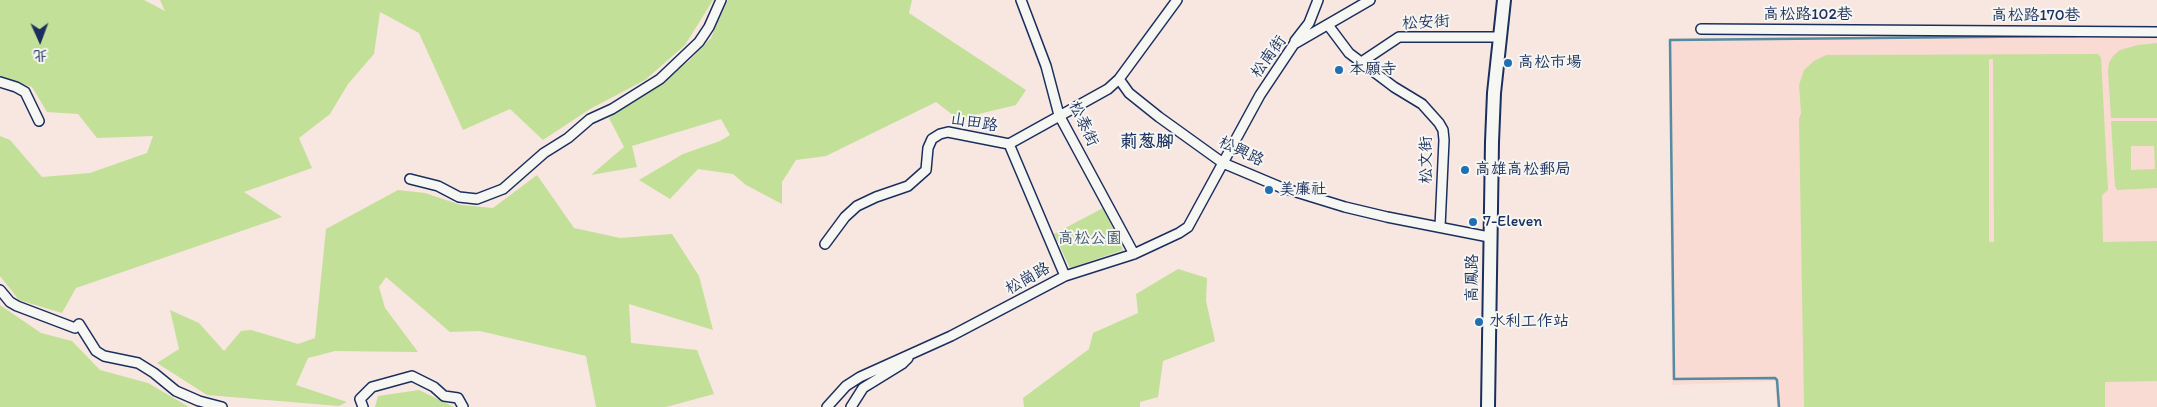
<!DOCTYPE html>
<html>
<head>
<meta charset="utf-8">
<style>
  body { margin:0 }
  #map { position:relative; width:2157px; height:407px; overflow:hidden; background:#f8e6e0; font-family:Itim,"LXGW WenKai TC",sans-serif }
  canvas { display:block }
  .north { position:absolute; left:15px; top:15px; width:50px; height:50px; -webkit-text-stroke:4px #f6f6f2; paint-order:stroke; rotate:178deg; font-size:14px; font-weight:700; line-height:20px; text-align:center; color:#1b2f5e }
  .north::after { content:''; display:block; margin:auto; width:18px; height:22px; background:#1b2f5e; clip-path:polygon(50% 0,100% 100%,50% 72%,0 100%) }
</style>
</head>
<body>
<div id="map">
<canvas width="2157" height="407"></canvas>
<div class="north">北</div>
</div>
<script>
const ctx = document.querySelector('canvas').getContext('2d');
ctx.lineJoin = 'round';
function paint(path, color) {
  ctx.fillStyle = color;
  ctx.fill(path, 'evenodd');
}
function poly(rows) {
  const path = new Path2D();
  for (const r of rows) {
    path.moveTo(r[0], r[1]);
    for (let i = 2; i < r.length; i += 2) path.lineTo(r[i], r[i + 1]);
  }
  return path;
}
function trace(path, color, width, dash) {
  ctx.strokeStyle = color;
  ctx.lineWidth = width;
  ctx.lineCap = dash ? 'butt' : 'round';
  ctx.setLineDash(dash || []);
  ctx.stroke(path);
}
function write(font, color, halo, rows, align = 'center') {
  ctx.font = font + ' Itim,"LXGW WenKai TC",sans-serif';
  ctx.lineWidth = 4;
  ctx.setLineDash([]);
  ctx.textBaseline = 'middle';
  ctx.strokeStyle = halo;
  ctx.fillStyle = color;
  for (const [text, x, y, turn = 0] of rows) {
    ctx.save();
    ctx.translate(x, y);
    ctx.rotate((+turn || 0) * Math.PI / 180);
    ctx.textAlign = isNaN(turn) ? turn : align;
    if (halo) ctx.strokeText(text, 0, 0);
    ctx.fillText(text, 0, 0);
    ctx.restore();
  }
}
paint(poly([
  [1669,38,2157,38,2157,407,1777,407,1775,381,1672,385]
]), '#f9dbd3');
paint(poly([
  [0,0,144,0,165,11,160,0,713,0,685,45,645,80,590,109,543,140,510,109,463,130,419,33,380,12,374,54,348,84,330,114,299,138,312,168,244,192,282,217,76,288,62,313,19,300,0,276,0,136,10,140,42,177,90,173,147,153,153,136,97,138,78,114,47,112,32,87,0,77],
  [728,0,912,0,909,13,1026,90,1016,105,958,119,936,102,826,156,796,160,782,182,782,204,746,185,733,174,698,169,670,199,639,180,683,154,720,141,730,135,721,119,632,146,637,167,591,175,624,147,609,118,689,61,711,38],
  [2157,43,2157,118,2111,118,2108,71,2109,63,2113,56,2120,50,2138,45],
  [2098,54,2101,58,2108,190,2102,195,2103,242,2157,241,2157,381,2105,382,2105,407,1804,407,1799,119,1801,113,1799,85,1804,70,1814,61,1826,55],
  [1989,59,1993,59,1994,242,1989,242],
  [2111,121,2157,121,2157,188,2117,190,2115,186],
  [2131,146,2154,146,2155,169,2131,170],
  [537,175,574,228,620,238,672,234,699,276,713,330,629,304,631,343,697,350,714,394,666,407,596,407,586,356,480,331,450,332,386,277,379,287,385,308,418,352,335,351,308,358,296,385,347,402,339,406,207,395,157,363,179,349,170,310,199,323,224,351,241,331,251,330,298,344,315,338,326,229,398,190,425,193,461,205,493,208],
  [1103,208,1123,250,1070,268,1054,234],
  [1178,269,1207,278,1206,301,1215,341,1163,361,1158,397,1140,402,1140,407,1024,407,1023,398,1089,349,1093,333,1138,313,1136,294],
  [0,305,41,333,72,341,100,370,148,383,189,407,0,407],
  [419,390,454,407,375,407,378,396]
]), '#c2e098');
trace(poly([
  [1779,407,1777,380,1775,378,1674,379,1670,40,2077,36]
]), '#538ba2', 2.5);
const street = poly([
  [1021,0,1046,66,1059,115,1134,254],
  [1328,25,1349,53,1394,87,1422,104,1439,123,1443,130,1444,140,1440,227],
  [1701,29,2157,32],
  [1295,41,1309,23,1318,0],
  [1360,63,1399,37,1500,37],
  [1119,79,1129,93,1159,117,1223,163,1280,187,1345,207,1387,217,1489,237],
  [0,82,16,87,25,92,39,121],
  [1009,144,1065,276],
  [410,179,438,186,459,197,477,199,503,189,544,153,568,138,590,119,612,109,660,79,699,42,709,27,721,0],
  [825,244,845,217,857,206,876,197,908,186,926,170,928,148,932,139,940,134,948,132,1009,144,1108,89,1119,79,1177,0],
  [0,290,10,302,17,306,75,328,79,324,96,351,104,356,138,363,154,373,176,391,199,401,222,407],
  [363,407,360,399,372,387,412,376,434,387,444,396,458,398,463,407],
  [827,407,846,386,860,377,951,336,1065,276,1134,254,1179,233,1188,227,1260,95,1294,44,1370,0],
  [851,407,863,388,902,364,908,358]
]);
const secondary = poly([
  [1488,407,1492,142,1494,93,1504,0]
]);
trace(street, '#1b2f5e', 12);
trace(secondary, '#1b2f5e', 16);
trace(street, '#f6f6f2', 9);
trace(secondary, '#f6f6f2', 12);
for (const [x, y, r, color] of [
  [1508,63,5,"#1f6fb2"],
  [1339,70,5,"#1f6fb2"],
  [1465,170,5,"#1f6fb2"],
  [1269,190,5,"#1f6fb2"],
  [1473,222,5,"#1f6fb2"],
  [1479,322,5,"#1f6fb2"]
]) {
  const dot = new Path2D();
  dot.arc(x, y, r, 0, 2 * Math.PI);
  ctx.fillStyle = color;
  ctx.fill(dot);
  trace(dot, '#f6f6f2', 2);
}
write('16px', '#1b2f5e', '#f6f6f2', [
  ["高松路102巷",1808,15],
  ["高松路170巷",2036,16],
  ["松安街",1426,23,-3],
  ["松南街",1269,57,-54],
  ["山田路",974,123,9],
  ["松泰街",1083,124,65],
  ["松興路",1241,152,26],
  ["松文街",1427,160,-90],
  ["高鳳路",1473,278,-90],
  ["松崗路",1028,279,-29]
]);
write('16px', '#1b2f5e', '#f6f6f2', [
  ["高松市場",1518,63],
  ["本願寺",1349,70],
  ["高雄高松郵局",1475,170],
  ["美廉社",1279,190],
  ["7-Eleven",1483,222],
  ["水利工作站",1489,322]
], 'left');
write('16px', '#455b6c', '#f6f6f2', [
  ["高松公園",1090,239]
]);
write('bold 18px', '#1b2f5e', '#f6f6f2', [
  ["莿葱腳",1147,142]
]);
</script>
</body>
</html>
